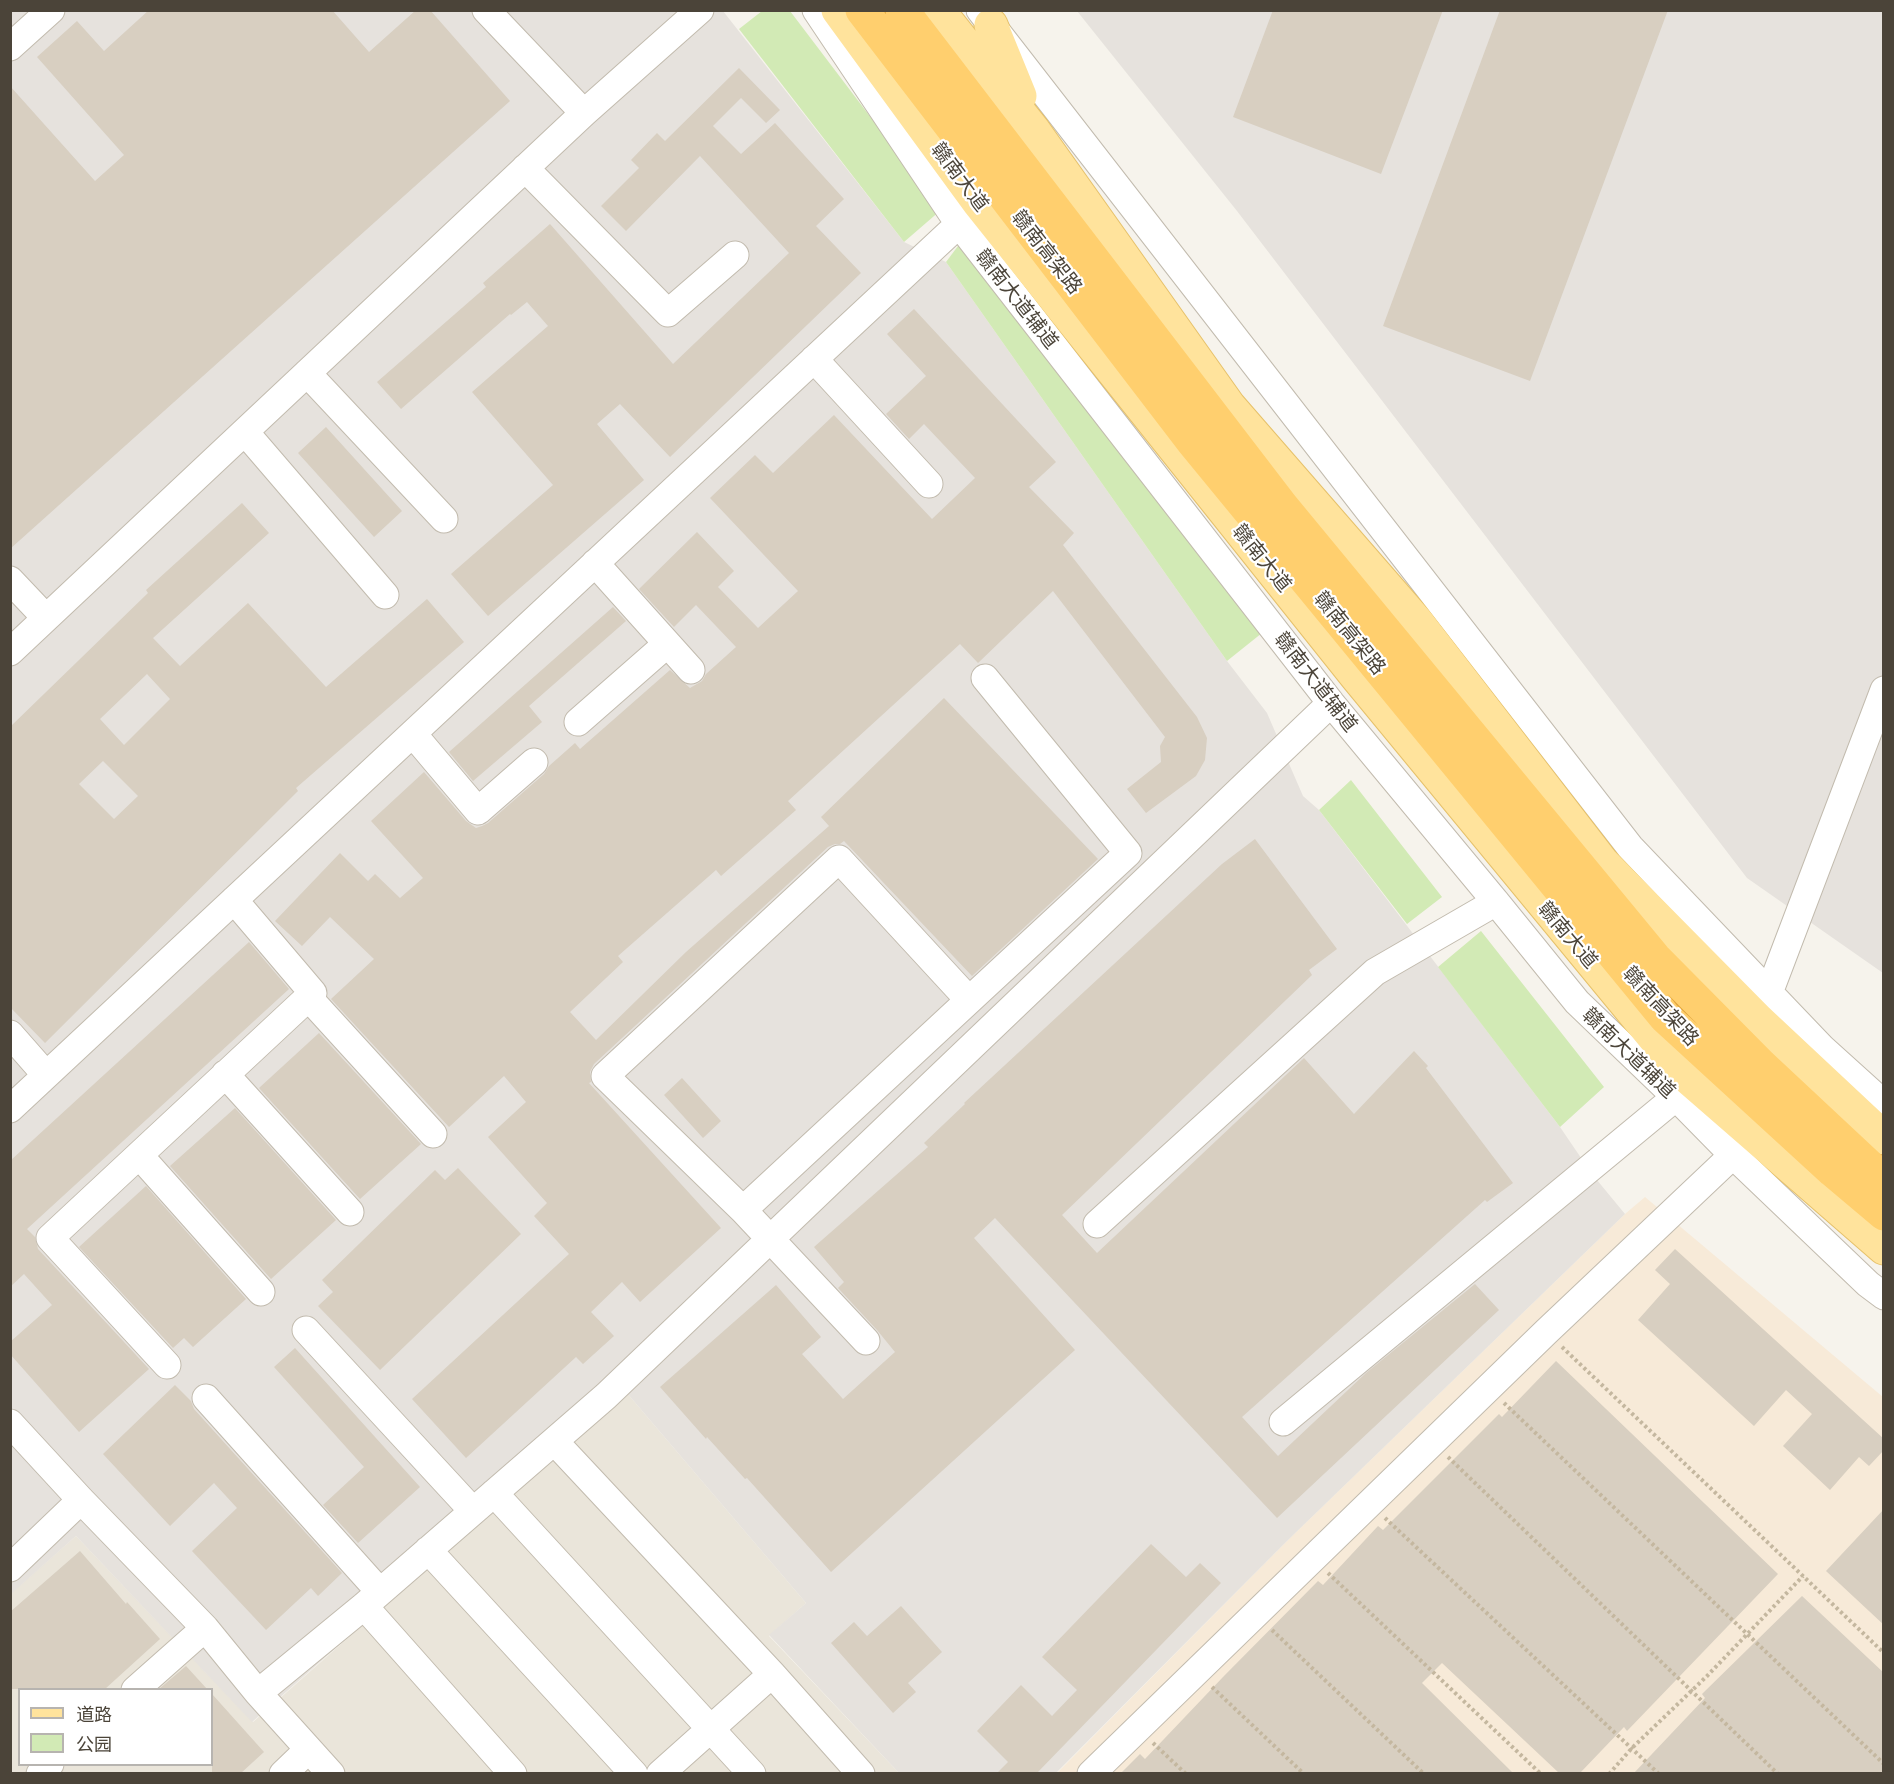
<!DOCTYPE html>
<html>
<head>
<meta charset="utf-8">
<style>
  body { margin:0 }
  #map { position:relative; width:1894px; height:1784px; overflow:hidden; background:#f6f3ec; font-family:"Exo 2","Noto Sans SC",sans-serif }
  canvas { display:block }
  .frame { position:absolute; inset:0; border:12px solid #4b4439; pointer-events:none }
  .legend { position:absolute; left:18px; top:1688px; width:195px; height:78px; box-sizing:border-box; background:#fff; border:2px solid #b7b4b0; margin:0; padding:8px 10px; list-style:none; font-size:18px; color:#4b4439 }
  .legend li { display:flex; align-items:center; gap:12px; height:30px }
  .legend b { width:30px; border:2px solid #b7b4b0 }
</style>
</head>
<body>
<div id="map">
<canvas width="1894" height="1784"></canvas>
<div class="frame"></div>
<ul class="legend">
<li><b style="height:8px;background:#ffe39c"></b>道路</li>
<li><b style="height:16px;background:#d2eab5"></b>公园</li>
</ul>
</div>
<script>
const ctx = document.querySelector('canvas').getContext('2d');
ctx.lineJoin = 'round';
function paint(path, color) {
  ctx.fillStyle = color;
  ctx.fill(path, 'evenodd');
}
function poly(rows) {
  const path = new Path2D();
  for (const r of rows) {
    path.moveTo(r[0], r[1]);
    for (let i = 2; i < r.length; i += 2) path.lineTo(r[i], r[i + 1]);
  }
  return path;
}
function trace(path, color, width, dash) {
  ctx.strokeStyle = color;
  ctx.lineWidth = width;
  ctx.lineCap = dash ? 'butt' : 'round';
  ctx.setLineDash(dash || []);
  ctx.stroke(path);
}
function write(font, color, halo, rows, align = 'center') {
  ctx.font = font + ' "Exo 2","Noto Sans SC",sans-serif';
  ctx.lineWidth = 4.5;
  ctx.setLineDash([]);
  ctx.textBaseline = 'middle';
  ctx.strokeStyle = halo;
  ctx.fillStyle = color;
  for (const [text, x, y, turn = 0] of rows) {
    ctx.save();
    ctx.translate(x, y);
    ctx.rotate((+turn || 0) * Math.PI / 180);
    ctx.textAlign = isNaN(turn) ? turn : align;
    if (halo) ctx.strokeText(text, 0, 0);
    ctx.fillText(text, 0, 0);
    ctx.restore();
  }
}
paint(poly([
  [626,1392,806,1603,769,1636,899,1773,11,1773,10,1594,76,1536,253,1722],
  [20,1690,212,1690,212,1764,20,1764]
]), '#eae5da');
paint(poly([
  [1645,1197,1883,1397,1883,1773,1056,1774,1287,1541,1625,1214]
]), '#f7ead8');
paint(poly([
  [11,11,723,11,904,242,946,262,1227,661,1267,713,1303,796,1319,810,1560,1127,1592,1174,1625,1214,1287,1541,1056,1773,899,1773,769,1635,806,1603,626,1392,252,1722,76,1536,11,1594],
  [1077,11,1883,11,1883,973,1747,878,1237,211]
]), '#e6e2dd');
paint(poly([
  [762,11,790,11,941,210,904,242,739,29],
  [961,242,1262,633,1227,661,946,262],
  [1351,780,1442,897,1407,924,1319,810],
  [1481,931,1604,1087,1560,1127,1438,967]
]), '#d2eab5');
paint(poly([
  [149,10,332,10,369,52,416,10,430,10,510,101,10,549,10,86,95,181,124,155,37,57,77,21,104,51],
  [1273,10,1443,10,1381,174,1233,117],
  [1500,10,1668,10,1530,381,1383,326],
  [739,68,780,110,766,123,741,98,713,126,741,154,775,123,844,199,816,226,861,273,670,457,620,404,597,424,644,480,488,616,451,574,553,485,472,392,548,326,527,302,511,315,510,314,401,409,377,382,486,287,483,283,550,224,673,364,789,253,700,156,626,231,601,206,639,168,631,160,657,133,665,141],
  [914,309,1056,462,1029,487,1074,533,1063,545,1197,717,1207,738,1205,760,1196,776,1146,813,1127,789,1161,762,1160,746,1165,737,1053,591,978,663,960,644,788,801,796,810,721,876,716,870,618,956,623,962,570,1012,596,1040,686,952,829,826,821,817,944,698,1098,859,972,976,844,841,840,844,835,844,828,847,594,1064,590,1072,591,1082,589,1083,721,1228,640,1302,622,1282,591,1312,614,1336,583,1364,576,1357,466,1458,412,1399,569,1254,534,1216,547,1203,488,1137,526,1102,504,1076,449,1127,331,999,374,959,330,917,302,946,275,921,340,853,368,881,375,874,400,898,423,878,371,821,424,772,466,821,476,828,482,826,488,823,544,774,549,766,575,743,580,749,670,670,690,688,702,681,706,674,736,647,696,605,674,627,639,589,697,532,734,571,718,587,758,628,798,591,710,498,755,455,773,473,834,415,932,519,975,478,924,424,909,439,886,414,926,376,887,334],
  [326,427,402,511,374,537,298,453],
  [242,503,269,533,153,638,180,666,248,603,326,687,427,599,464,642,296,788,298,791,45,1043,10,1007,10,727,148,593,146,590],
  [147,674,170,699,124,745,100,719],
  [103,761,138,796,114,819,79,784],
  [613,607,626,621,529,706,542,722,473,781,449,752],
  [1255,839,1337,949,1309,970,1312,975,1062,1215,1097,1253,1304,1058,1354,1114,1414,1051,1428,1066,1426,1068,1513,1183,1487,1202,1485,1200,1242,1417,1278,1456,1366,1373,1475,1284,1499,1310,1277,1518,995,1218,974,1238,1075,1350,831,1572,747,1478,745,1479,707,1437,706,1439,660,1387,776,1285,821,1337,802,1354,843,1399,895,1352,877,1330,838,1288,844,1282,814,1247,928,1147,924,1143,965,1104,964,1103,1222,864],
  [249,942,289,989,27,1229,35,1237,38,1249,149,1369,79,1432,10,1354,10,1342,52,1305,24,1274,10,1287,10,1161],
  [319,1033,421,1144,360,1199,259,1088],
  [682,1078,721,1121,703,1138,664,1095],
  [235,1108,336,1220,271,1279,170,1166],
  [458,1168,521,1234,380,1370,318,1306,333,1292,322,1280,435,1170,445,1180],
  [146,1186,246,1299,193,1347,184,1338,173,1348,79,1247],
  [1675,1249,1884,1439,1884,1450,1869,1466,1859,1457,1830,1490,1783,1446,1812,1414,1786,1390,1754,1426,1638,1320,1670,1284,1655,1270],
  [295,1348,420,1487,358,1543,323,1505,364,1467,274,1367],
  [1556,1361,1778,1574,1627,1731,1624,1727,1580,1773,1559,1773,1442,1663,1422,1683,1513,1773,1121,1773,1140,1754,1145,1759,1223,1677,1318,1581,1323,1585,1378,1526,1383,1530,1499,1414,1502,1417],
  [175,1385,191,1401,194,1409,342,1573,318,1596,311,1588,266,1630,192,1551,237,1508,214,1483,170,1526,103,1454],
  [1884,1509,1884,1625,1826,1571],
  [1151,1544,1186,1577,1200,1563,1221,1583,1037,1773,997,1773,1008,1762,977,1731,1021,1685,1052,1716,1077,1690,1042,1657],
  [80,1551,126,1604,127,1602,160,1639,105,1689,10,1689,10,1612],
  [1802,1596,1884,1673,1884,1773,1634,1773,1705,1698,1702,1694],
  [901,1606,942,1652,908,1683,916,1692,893,1713,831,1643,854,1622,867,1636],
  [186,1666,207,1689,159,1689],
  [212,1694,264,1752,241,1773,212,1773]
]), '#d8cfc1');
const minor = poly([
  [486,10,584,113],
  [816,10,959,224,1331,703,1496,902,1577,1002,1676,1097,1733,1155,1868,1284,1884,1296],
  [980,10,1630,847,1822,1048,1884,1104],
  [10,47,51,10],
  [525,168,668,313,735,255],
  [814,359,929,484],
  [307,373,444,519],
  [245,432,385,595],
  [595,563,691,670],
  [10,580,46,618],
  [10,652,584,113,700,10],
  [578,722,667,644],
  [413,734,478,811,534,762],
  [1769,993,1884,690],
  [308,997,433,1134],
  [10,1034,46,1075],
  [225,1074,350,1212],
  [10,1109,959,224],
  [139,1155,261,1292],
  [743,1210,605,1076,839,859,969,1000],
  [1097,1224,1375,972,1496,902],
  [306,1330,473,1511],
  [866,1341,743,1210,1128,853,985,678],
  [167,1365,50,1238,313,993,234,900],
  [206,1398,380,1592],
  [1283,1422,1676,1097],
  [10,1423,81,1500,205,1628,258,1693,331,1774],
  [554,1441,772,1674,861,1774],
  [494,1493,752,1774],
  [428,1550,634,1774],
  [10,1568,81,1500],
  [364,1606,513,1774],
  [135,1690,205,1628],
  [258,1693,364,1606,606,1396,1331,703],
  [40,1774,50,1764],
  [283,1774,308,1750],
  [660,1774,772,1674],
  [1091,1774,1546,1332,1733,1155]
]);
const major = poly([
  [838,10,979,203,1357,677,1685,1075,1884,1248],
  [938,10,1034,131,1229,406,1417,622,1602,862,1758,1020,1884,1138],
  [991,25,1020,96]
]);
const highway = poly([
  [862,10,1192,441,1665,1017,1833,1171,1884,1214],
  [902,10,1282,506,1655,958,1761,1065,1884,1180]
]);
trace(minor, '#c2bbae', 29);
trace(major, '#e6c16a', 35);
trace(highway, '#e0a43c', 35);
trace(poly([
  [1562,1347,1884,1653],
  [1504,1403,1884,1764],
  [1448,1457,1778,1774],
  [1385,1518,1659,1774],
  [1328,1573,1541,1774],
  [1272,1630,1424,1774],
  [1212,1687,1304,1774],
  [1153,1743,1186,1774],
  [1609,1774,1632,1748,1707,1676,1803,1576]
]), '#c4b79f', 4, [3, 3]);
trace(minor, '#fff', 27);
trace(major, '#ffe39c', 33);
trace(highway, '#ffcf6e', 33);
write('20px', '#4b4439', '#fff', [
  ["赣南大道",960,177,53],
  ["赣南高架路",1047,252,52],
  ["赣南大道辅道",1017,299,52],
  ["赣南大道",1262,558,51],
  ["赣南高架路",1350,633,51],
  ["赣南大道辅道",1316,682,52],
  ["赣南大道",1568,935,50],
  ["赣南高架路",1661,1006,47],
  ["赣南大道辅道",1629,1053,44]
]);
</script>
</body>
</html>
